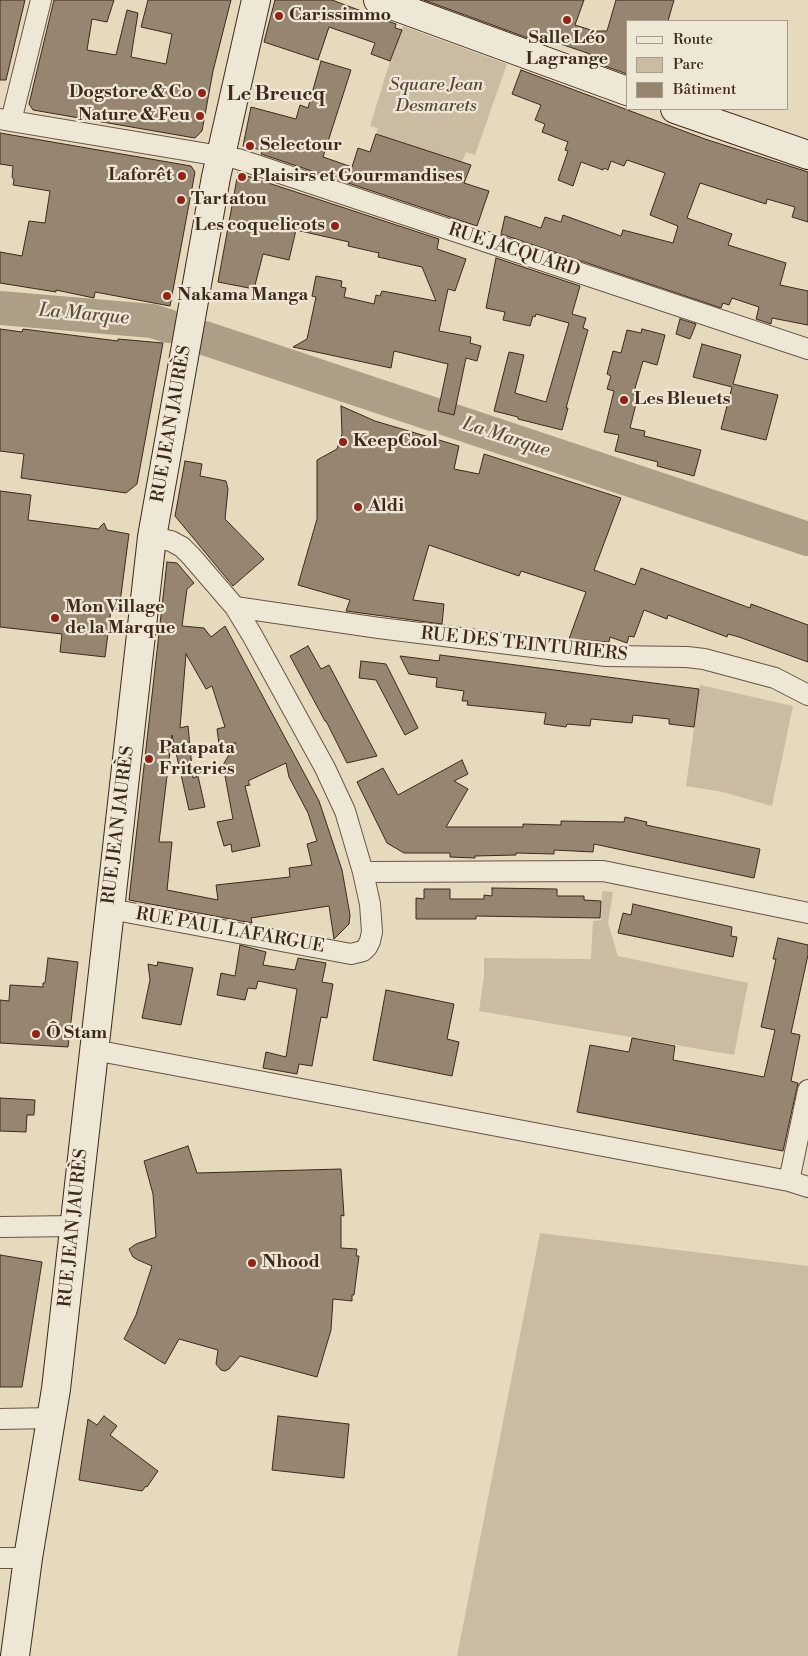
<!DOCTYPE html>
<html>
<head>
<meta charset="utf-8">
<style>
  body { margin:0 }
  #map { position:relative; width:808px; height:1656px; overflow:hidden; background:#e6dabe; font-family:"Libre Bodoni",serif }
  canvas { display:block }
  .legend { position:absolute; left:626px; top:20px; width:162px; height:90px; box-sizing:border-box; background:#efe7d5; border:1px solid #a89b8b; margin:0; padding:6px 9px; list-style:none; font-size:15px; color:#3e291d }
  .legend li { display:flex; align-items:center; gap:10px; height:25px }
  .legend b { width:25px; border:1px solid #a89b8b }
</style>
</head>
<body>
<div id="map">
<canvas width="808" height="1656"></canvas>
<ul class="legend">
<li><b style="height:6px;background:#efe7d5"></b>Route</li>
<li><b style="height:14px;background:#c9bca3"></b>Parc</li>
<li><b style="height:14px;background:#958571"></b>Bâtiment</li>
</ul>
</div>
<script>
const ctx = document.querySelector('canvas').getContext('2d');
ctx.lineJoin = 'round';
function paint(path, color) {
  ctx.fillStyle = color;
  ctx.fill(path, 'evenodd');
}
function poly(rows) {
  const path = new Path2D();
  for (const r of rows) {
    path.moveTo(r[0], r[1]);
    for (let i = 2; i < r.length; i += 2) path.lineTo(r[i], r[i + 1]);
  }
  return path;
}
function trace(path, color, width, dash) {
  ctx.strokeStyle = color;
  ctx.lineWidth = width;
  ctx.lineCap = dash ? 'butt' : 'round';
  ctx.setLineDash(dash || []);
  ctx.stroke(path);
}
function write(font, color, halo, rows, align = 'center') {
  ctx.font = font + ' "Libre Bodoni",serif';
  ctx.lineWidth = 4.5;
  ctx.setLineDash([]);
  ctx.textBaseline = 'middle';
  ctx.strokeStyle = halo;
  ctx.fillStyle = color;
  for (const [text, x, y, turn = 0] of rows) {
    ctx.save();
    ctx.translate(x, y);
    ctx.rotate((+turn || 0) * Math.PI / 180);
    ctx.textAlign = isNaN(turn) ? turn : align;
    if (halo) ctx.strokeText(text, 0, 0);
    ctx.fillText(text, 0, 0);
    ctx.restore();
  }
}
paint(poly([
  [403,26,507,64,475,155,466,152,462,162,376,134,378,128,370,126,390,61],
  [700,685,793,706,772,806,723,792,686,786],
  [602,891,613,892,608,923,618,956,748,983,734,1055,479,1011,484,976,484,958,591,959,593,921,601,920],
  [540,1233,808,1266,808,1656,457,1656]
]), '#c9bca3');
trace(poly([
  [0,308,152,321,168,326],
  [204,338,808,539]
]), '#ad9e87', 34);
const building = poly([
  [0,0,25,0,6,80,0,80,0,0],
  [54,0,114,0,107,22,92,19,87,50,116,55,127,10,138,13,131,57,166,64,172,34,141,27,148,0,231,0,213,71,202,131,195,138,33,110,29,104,54,0],
  [275,0,332,0,396,24,395,28,402,30,390,61,371,54,375,43,329,27,318,60,264,42,275,0],
  [424,0,584,0,575,25,594,31,607,31,616,0,674,0,668,21,627,21,627,74,588,60,590,54,549,40,547,45,424,0],
  [321,61,351,70,323,157,352,167,358,148,370,152,376,134,471,165,464,183,489,191,477,226,261,154,262,150,243,146,251,107,296,119,300,105,308,108,321,61],
  [521,70,705,139,808,172,808,222,792,217,795,207,767,199,766,204,700,183,687,218,732,234,728,245,786,263,780,285,808,291,808,325,772,318,771,324,756,319,759,307,732,298,729,305,723,303,721,308,501,234,505,216,541,228,545,217,561,222,563,215,621,236,623,230,673,243,678,226,650,215,665,173,627,160,624,166,611,161,608,170,604,168,603,170,581,162,573,186,558,180,568,151,565,150,568,142,542,132,545,124,535,120,541,105,512,94,521,70],
  [0,133,191,166,195,172,170,306,95,292,94,298,56,290,56,292,0,283,0,252,22,256,29,221,45,223,50,191,13,185,14,180,12,177,13,166,0,164,0,133],
  [238,173,439,239,437,249,466,259,455,291,448,289,439,331,471,337,470,343,481,346,477,361,466,358,454,415,438,411,448,364,394,351,391,368,293,347,307,339,316,297,312,296,316,276,342,281,341,287,346,288,344,297,374,304,376,295,380,296,382,291,436,301,422,267,378,257,379,253,348,246,349,242,296,230,289,260,263,254,254,289,218,282,238,173],
  [496,258,580,286,572,314,586,318,583,328,588,330,566,408,568,408,562,430,518,419,518,417,494,411,509,352,524,355,515,393,546,402,569,323,536,314,535,317,533,316,530,326,503,320,505,312,486,308,496,258],
  [680,319,696,324,690,339,676,334,680,319],
  [0,329,22,332,23,329,118,341,118,339,163,343,137,484,126,493,21,478,24,454,0,451,0,329],
  [642,329,665,335,657,365,643,361,633,395,638,396,630,428,645,431,644,436,701,450,694,476,657,466,658,462,615,451,619,435,604,432,614,391,607,389,611,376,607,374,613,351,621,353,627,330,641,333,642,329],
  [702,344,741,355,733,384,778,395,766,440,721,429,732,387,693,377,702,344],
  [341,406,375,421,459,446,454,469,479,474,484,454,621,498,594,570,635,585,641,568,750,608,751,604,808,625,808,662,739,637,728,634,727,637,668,615,667,619,644,610,634,637,629,636,627,643,610,637,609,642,569,639,586,592,521,571,519,576,429,545,413,600,444,604,442,624,346,611,350,600,298,585,317,519,317,460,337,449,342,434,341,406],
  [185,461,202,464,200,476,226,481,228,489,225,519,264,559,233,586,175,516,185,461],
  [0,491,31,495,28,520,98,529,104,523,107,530,129,534,119,610,111,609,105,657,60,652,62,634,0,627,0,491],
  [167,562,177,563,194,583,187,589,182,626,204,628,211,637,225,626,319,801,342,870,350,915,349,924,334,939,329,906,251,918,252,923,129,900,167,562],
  [186,654,206,689,212,686,225,727,217,729,219,744,236,743,223,765,233,819,217,822,224,846,231,844,232,852,260,846,245,786,250,785,248,781,286,763,289,777,308,813,317,841,307,844,312,865,289,868,290,877,216,885,218,900,167,890,172,842,159,842,172,735,189,810,205,807,198,776,193,778,188,726,180,728,186,654],
  [308,646,321,669,329,665,377,756,347,763,326,721,325,721,290,656,308,646],
  [440,655,699,689,694,727,669,724,669,719,633,715,632,723,591,719,590,726,567,724,566,727,544,724,546,713,467,705,468,701,462,701,464,691,436,687,437,678,409,674,400,656,439,661,440,655],
  [361,661,386,664,418,728,405,735,376,680,359,678,361,661],
  [462,760,468,774,454,781,468,789,446,827,523,827,523,824,561,825,561,821,624,822,625,817,647,822,646,825,760,849,754,878,594,844,593,852,554,850,554,854,516,853,516,855,475,856,475,858,450,857,450,853,404,853,387,843,357,782,383,768,398,795,462,760],
  [492,888,557,889,557,896,584,896,584,900,601,901,600,918,476,916,476,919,416,919,416,898,424,899,424,889,450,889,450,899,484,899,484,895,492,896,492,888],
  [633,904,732,927,731,936,737,937,733,957,618,933,623,913,631,915,633,904],
  [778,938,808,945,808,955,791,1033,800,1035,791,1081,798,1083,783,1151,577,1112,590,1045,629,1052,632,1038,675,1046,673,1060,764,1077,775,1030,761,1027,776,959,773,959,778,938],
  [240,945,266,952,263,965,295,970,298,958,326,963,322,982,333,984,327,1018,321,1017,312,1066,299,1064,297,1074,263,1068,266,1052,286,1057,297,989,258,981,256,989,248,988,245,1000,217,995,221,973,235,976,240,945],
  [48,958,78,962,68,1047,0,1043,0,1000,9,1001,10,985,43,987,43,983,45,983,48,958],
  [158,962,193,968,181,1025,142,1018,150,980,148,964,157,966,158,962],
  [386,990,454,1004,447,1039,459,1042,452,1076,373,1060,386,990],
  [0,1098,35,1100,34,1115,27,1115,26,1132,0,1131,0,1098],
  [188,1146,197,1173,341,1169,344,1216,341,1215,341,1248,357,1249,356,1256,359,1256,354,1295,352,1295,352,1301,333,1299,331,1330,317,1377,240,1356,229,1369,225,1371,221,1370,216,1364,218,1350,179,1339,165,1364,124,1339,136,1315,152,1266,138,1260,133,1257,129,1249,136,1244,156,1237,153,1194,144,1161,188,1146],
  [0,1255,42,1262,22,1387,0,1387,0,1255],
  [104,1416,117,1426,110,1435,158,1471,147,1487,146,1486,142,1491,79,1480,88,1419,97,1425,104,1416],
  [278,1416,349,1424,344,1478,272,1470,278,1416]
]);
paint(building, '#958571');
trace(building, '#3e291d', 1);
const street = poly([
  [0,119,238,159,808,349],
  [11,121,41,0],
  [235,607,379,628,606,656,687,657,704,659,775,678,808,695],
  [363,872,603,871,808,913],
  [110,909,351,954,363,951,367,947,370,941,372,932,370,904,363,872,345,811,325,768,252,635,235,607,191,556,182,547,171,541,152,537],
  [94,1050,789,1181,808,1187],
  [789,1181,808,1090],
  [0,1227,75,1226],
  [0,1419,52,1418],
  [0,1558,28,1558]
]);
const secondary = poly([
  [378,0,627,91],
  [675,109,808,155],
  [15,1656,28,1558,56,1389,152,537,216,177,256,0]
]);
trace(street, '#685545', 22);
trace(secondary, '#3e291d', 30);
trace(street, '#efe7d5', 20);
trace(secondary, '#efe7d5', 28);
for (const [x, y, r, color] of [
  [279,16,5,"#8f2418"],
  [567,20,5,"#8f2418"],
  [202,93,5,"#8f2418"],
  [200,116,5,"#8f2418"],
  [250,146,5,"#8f2418"],
  [182,176,5,"#8f2418"],
  [242,177,5,"#8f2418"],
  [181,200,5,"#8f2418"],
  [335,226,5,"#8f2418"],
  [167,296,5,"#8f2418"],
  [624,400,5,"#8f2418"],
  [343,442,5,"#8f2418"],
  [358,507,5,"#8f2418"],
  [55,618,5,"#8f2418"],
  [149,759,5,"#8f2418"],
  [36,1034,5,"#8f2418"],
  [252,1263,5,"#8f2418"]
]) {
  const dot = new Path2D();
  dot.arc(x, y, r, 0, 2 * Math.PI);
  ctx.fillStyle = color;
  ctx.fill(dot);
  trace(dot, '#efe7d5', 2);
}
write('bold 18px', '#3e291d', '#efe7d5', [
  ["Carissimmo",289,16],
  ["Salle Léo",567,39,"center"],
  ["Lagrange",567,60,"center"],
  ["Dogstore & Co",192,93,"right"],
  ["Nature & Feu",190,116,"right"],
  ["Selectour",260,146],
  ["Laforêt",172,176,"right"],
  ["Plaisirs et Gourmandises",252,177],
  ["Tartatou",191,200],
  ["Les coquelicots",325,226,"right"],
  ["Nakama Manga",177,296],
  ["Les Bleuets",634,400],
  ["KeepCool",353,442],
  ["Aldi",368,507],
  ["Mon Village",65,608],
  ["de la Marque",65,629],
  ["Patapata",159,749],
  ["Friteries",159,770],
  ["Ô Stam",46,1034],
  ["Nhood",262,1263]
], 'left');
write('italic 18px', '#5a4638', '#efe7d5', [
  ["Square Jean",436,86],
  ["Desmarets",436,107]
]);
write('18px', '#3e291d', '#efe7d5', [
  ["RUE JACQUARD",514,251,18],
  ["RUE JEAN JAURÈS",172,424,-80],
  ["RUE DES TEINTURIERS",524,645,6],
  ["RUE JEAN JAURÈS",119,825,-83],
  ["RUE PAUL LAFARGUE",230,931,10],
  ["RUE JEAN JAURÈS",74,1228,-84]
]);
write('italic 19px', '#5f4c3d', '#efe7d5', [
  ["La Marque",84,315,5],
  ["La Marque",506,438,18]
]);
write('bold 20px', '#3e291d', '#efe7d5', [
  ["Le Breucq",276,95]
]);
</script>
</body>
</html>
